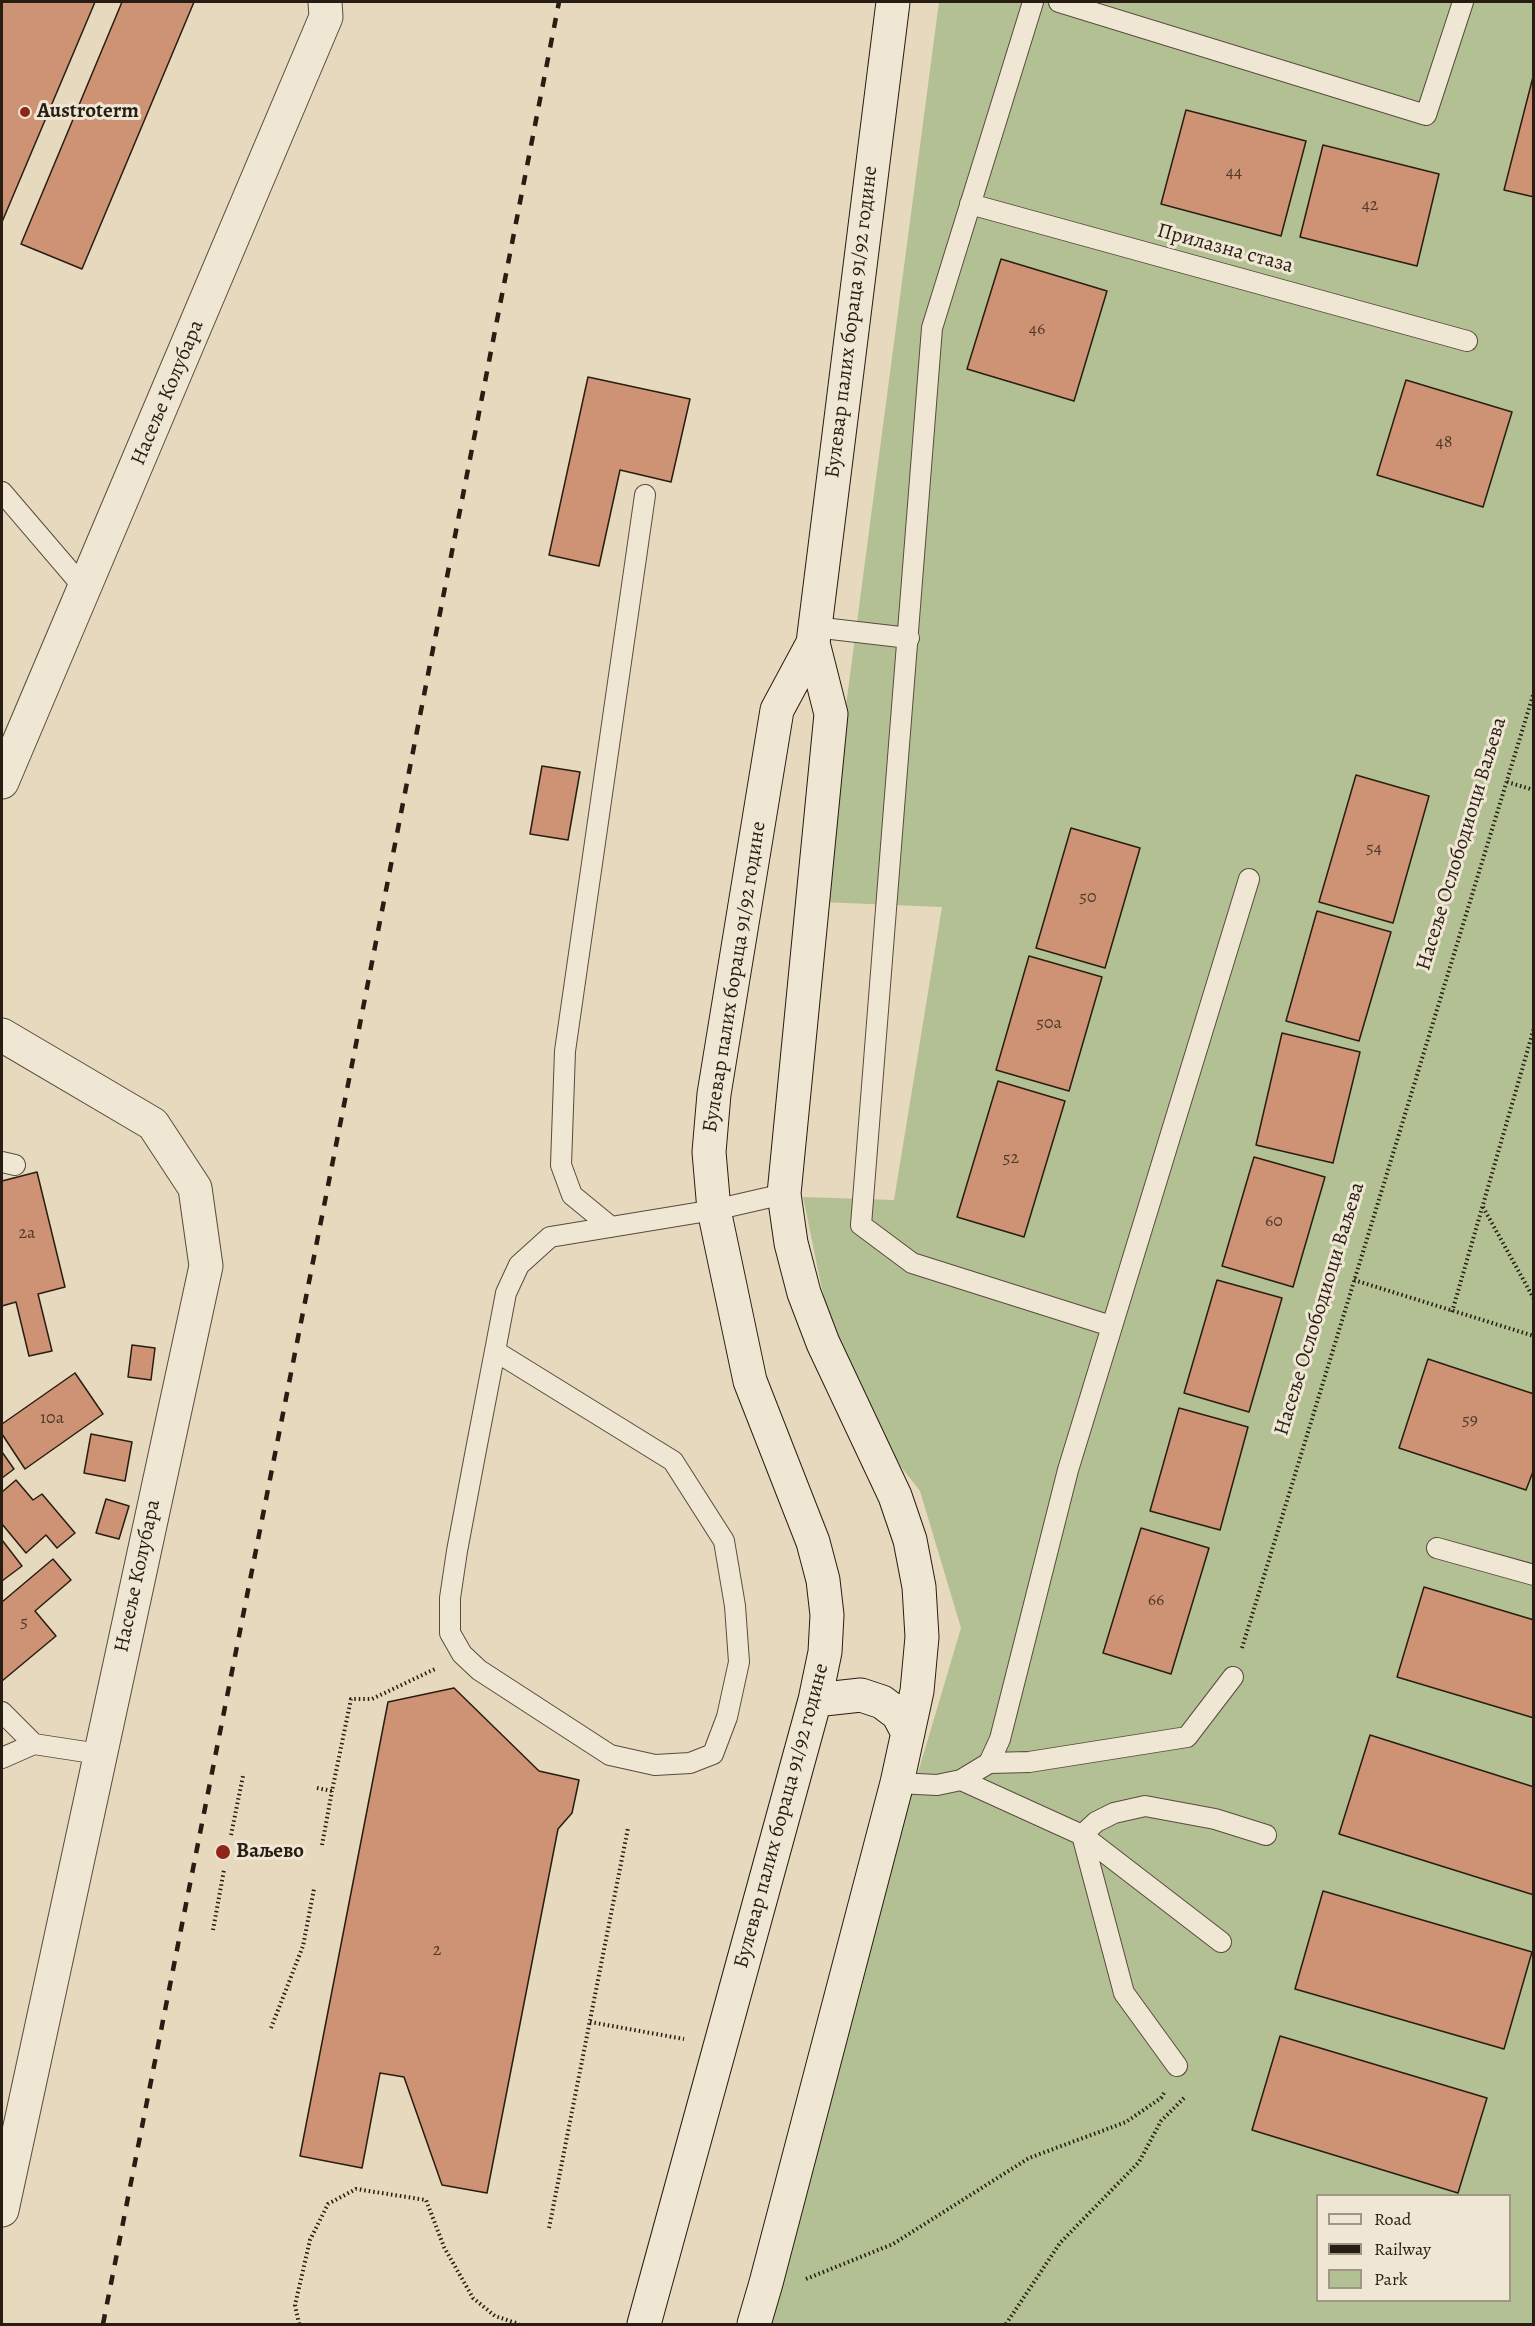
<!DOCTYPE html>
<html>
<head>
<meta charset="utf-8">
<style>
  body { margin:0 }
  #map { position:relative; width:1535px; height:2326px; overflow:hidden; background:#e7d9bd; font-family:Alegreya,serif }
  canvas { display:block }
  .frame { position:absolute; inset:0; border:3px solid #281d12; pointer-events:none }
  .legend { position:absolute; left:1316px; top:2194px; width:195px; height:108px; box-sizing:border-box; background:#efe6d4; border:2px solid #9f9686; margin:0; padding:8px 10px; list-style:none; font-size:18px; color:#281d12 }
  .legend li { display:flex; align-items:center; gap:12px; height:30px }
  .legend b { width:30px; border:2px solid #9f9686 }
</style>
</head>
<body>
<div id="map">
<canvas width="1535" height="2326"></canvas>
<div class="frame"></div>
<ul class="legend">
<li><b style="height:8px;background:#efe6d4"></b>Road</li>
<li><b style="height:8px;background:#281d12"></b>Railway</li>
<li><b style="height:16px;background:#b3c093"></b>Park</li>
</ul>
</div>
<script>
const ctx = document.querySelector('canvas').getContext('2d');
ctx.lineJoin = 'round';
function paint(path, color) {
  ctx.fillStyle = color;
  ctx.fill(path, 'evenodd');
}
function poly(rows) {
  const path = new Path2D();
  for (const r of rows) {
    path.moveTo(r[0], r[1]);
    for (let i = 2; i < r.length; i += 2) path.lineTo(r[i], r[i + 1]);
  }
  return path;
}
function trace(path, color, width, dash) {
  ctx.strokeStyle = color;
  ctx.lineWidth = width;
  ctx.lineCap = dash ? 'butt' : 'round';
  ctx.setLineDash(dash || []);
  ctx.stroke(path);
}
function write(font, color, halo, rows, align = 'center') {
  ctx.font = font + ' Alegreya,serif';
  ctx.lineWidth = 6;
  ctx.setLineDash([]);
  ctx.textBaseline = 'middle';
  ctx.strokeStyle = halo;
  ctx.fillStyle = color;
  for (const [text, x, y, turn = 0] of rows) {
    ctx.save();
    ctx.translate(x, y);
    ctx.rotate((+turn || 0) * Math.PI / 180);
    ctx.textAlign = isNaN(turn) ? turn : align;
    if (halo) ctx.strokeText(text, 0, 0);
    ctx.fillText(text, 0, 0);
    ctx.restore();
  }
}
paint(poly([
  [939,2,1533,2,1533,2324,754,2324,961,1628,920,1491,874,1432,847,1388,820,1280,803,1197,894,1200,942,907,820,902],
  [1318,2196,1510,2196,1510,2300,1318,2300]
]), '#b3c093');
const building = poly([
  [2,2,95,2,2,222,2,2],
  [122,2,194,2,82,269,21,244,122,2],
  [1534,73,1534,197,1504,190,1534,73],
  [1186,110,1306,141,1281,236,1161,204,1186,110],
  [1323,145,1439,174,1417,266,1300,237,1323,145],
  [1001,259,1107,291,1074,401,967,369,1001,259],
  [588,377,690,399,671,482,620,470,599,566,549,555,588,377],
  [1406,380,1512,412,1483,507,1377,475,1406,380],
  [542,766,580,772,568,840,530,834,542,766],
  [1356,775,1429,796,1393,923,1319,902,1356,775],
  [1071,828,1140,848,1105,968,1036,948,1071,828],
  [1317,911,1391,932,1359,1041,1286,1021,1317,911],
  [1029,956,1102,977,1069,1091,996,1070,1029,956],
  [1282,1033,1360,1052,1333,1163,1256,1145,1282,1033],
  [998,1081,1065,1101,1024,1237,957,1217,998,1081],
  [1254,1157,1325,1177,1293,1287,1222,1266,1254,1157],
  [37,1172,65,1287,38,1294,52,1351,29,1356,16,1302,2,1306,2,1181,37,1172],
  [1217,1280,1282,1298,1249,1412,1184,1393,1217,1280],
  [132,1345,155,1348,151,1380,128,1377,132,1345],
  [1428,1359,1534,1394,1534,1469,1526,1490,1399,1448,1428,1359],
  [75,1373,103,1414,25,1469,2,1434,2,1424,75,1373],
  [1179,1408,1248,1427,1220,1530,1150,1511,1179,1408],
  [91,1434,132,1442,125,1481,84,1473,91,1434],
  [2,1452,14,1469,2,1478,2,1452],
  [16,1480,33,1500,42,1494,75,1533,57,1548,46,1535,26,1553,2,1524,2,1492,16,1480],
  [106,1499,129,1506,119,1539,96,1533,106,1499],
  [1141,1528,1209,1548,1171,1674,1103,1653,1141,1528],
  [2,1540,22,1566,2,1581,2,1540],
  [53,1559,71,1580,35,1611,56,1636,2,1681,2,1602,53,1559],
  [1424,1587,1534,1620,1534,1718,1397,1677,1424,1587],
  [454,1688,539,1771,579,1780,572,1813,558,1829,487,2193,442,2185,404,2077,380,2073,362,2168,300,2156,388,1702,454,1688],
  [1370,1735,1534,1787,1534,1895,1339,1834,1370,1735],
  [1323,1891,1532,1952,1504,2049,1295,1989,1323,1891],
  [1280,2036,1487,2098,1458,2193,1252,2130,1280,2036]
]);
paint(building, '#cd9374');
trace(building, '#281d12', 1.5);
const lane = poly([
  [1033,2,932,328,861,1225,912,1263,1111,1326],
  [1059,2,1426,115,1463,2],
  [970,204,1467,341],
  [2,492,85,589],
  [814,627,909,638],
  [2,1162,15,1165],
  [611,1227,572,1195,561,1165,565,1051,645,495],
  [495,1351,673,1461,724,1541,735,1606,739,1662,727,1717,713,1754,690,1763,655,1765,610,1755,479,1670,462,1654,450,1633,450,1598,457,1551,475,1455,495,1351,506,1293,519,1265,550,1237,714,1210,784,1194],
  [1437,1548,1534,1575],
  [2,1712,34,1744,99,1754],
  [2,1758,34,1744],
  [989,1763,1029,1762,1187,1737,1233,1677],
  [961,1780,1082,1835,1221,1942],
  [897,1783,937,1785,961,1780,989,1763,1000,1739,1068,1470,1249,879],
  [1082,1835,1124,1993,1177,2066],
  [1082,1835,1096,1822,1114,1813,1145,1806,1215,1819,1266,1835]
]);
const street = poly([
  [2,782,326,17,325,2],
  [2,1035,153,1124,195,1188,206,1266,2,2210]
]);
const secondary = poly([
  [815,1700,861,1695,882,1702,898,1714,908,1733],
  [644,2324,815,1700,825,1652,827,1615,823,1580,813,1542,750,1381,714,1210,709,1152,714,1094,777,710,813,643],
  [754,2324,766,2283,897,1783,917,1691,922,1637,919,1587,910,1540,895,1496,823,1343,804,1293,791,1243,784,1194,831,714,813,643,893,2]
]);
trace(lane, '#584c3d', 22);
trace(street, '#584c3d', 35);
trace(secondary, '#281d12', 35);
trace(poly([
  [1507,782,1534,790],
  [1483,1207,1534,1299],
  [1354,1280,1534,1336],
  [1452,1312,1534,1028],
  [1242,1648,1534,692],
  [317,1788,332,1791,351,1699,372,1699,435,1669],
  [231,1835,243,1776],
  [322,1845,332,1791],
  [213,1930,224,1870],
  [590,2022,684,2039],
  [271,2028,303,1946,314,1889],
  [549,2228,628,1828],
  [806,2279,893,2244,1029,2158,1126,2122,1161,2098,1164,2093],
  [299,2324,295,2305,310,2240,328,2204,356,2189,426,2200,444,2247,473,2298,495,2316,519,2324],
  [1006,2324,1060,2243,1139,2162,1161,2121,1186,2096]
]), '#281d12', 4, [1.5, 3]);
trace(lane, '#efe6d4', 20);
trace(street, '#efe6d4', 33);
trace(secondary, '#efe6d4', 33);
trace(poly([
  [103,2324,358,1034,559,2]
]), '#281d12', 4.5, [10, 10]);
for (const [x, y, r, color] of [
  [25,112,6,"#8f2418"],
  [223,1852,8,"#8f2418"]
]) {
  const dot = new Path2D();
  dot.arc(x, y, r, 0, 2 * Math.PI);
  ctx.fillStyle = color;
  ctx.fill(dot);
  trace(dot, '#efe6d4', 2);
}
write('18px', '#513a2a', null, [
  ["44",1234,173],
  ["42",1370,206],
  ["46",1037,330],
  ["48",1444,443],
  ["54",1374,849],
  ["50",1088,898],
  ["50a",1049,1024],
  ["52",1011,1159],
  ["60",1274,1222],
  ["2a",27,1234],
  ["10a",52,1419],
  ["59",1470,1421],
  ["66",1156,1601],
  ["5",24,1623],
  ["2",437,1951]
]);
write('bold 21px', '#281d12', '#efe6d4', [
  ["Austroterm",37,112],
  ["Ваљево",236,1852]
], 'left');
write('21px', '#281d12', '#efe6d4', [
  ["Прилазна стаза",1225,249,15],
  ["Булевар палих бораца 91/92 године",852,322,-83],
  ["Насеље Колубара",168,393,-67],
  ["Насеље Ослободиоци Ваљева",1462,844,-73],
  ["Булевар палих бораца 91/92 године",735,977,-81],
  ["Насеље Ослободиоци Ваљева",1320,1309,-73],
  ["Насеље Колубара",138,1576,-78],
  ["Булевар палих бораца 91/92 године",782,1816,-75]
]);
</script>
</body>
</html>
